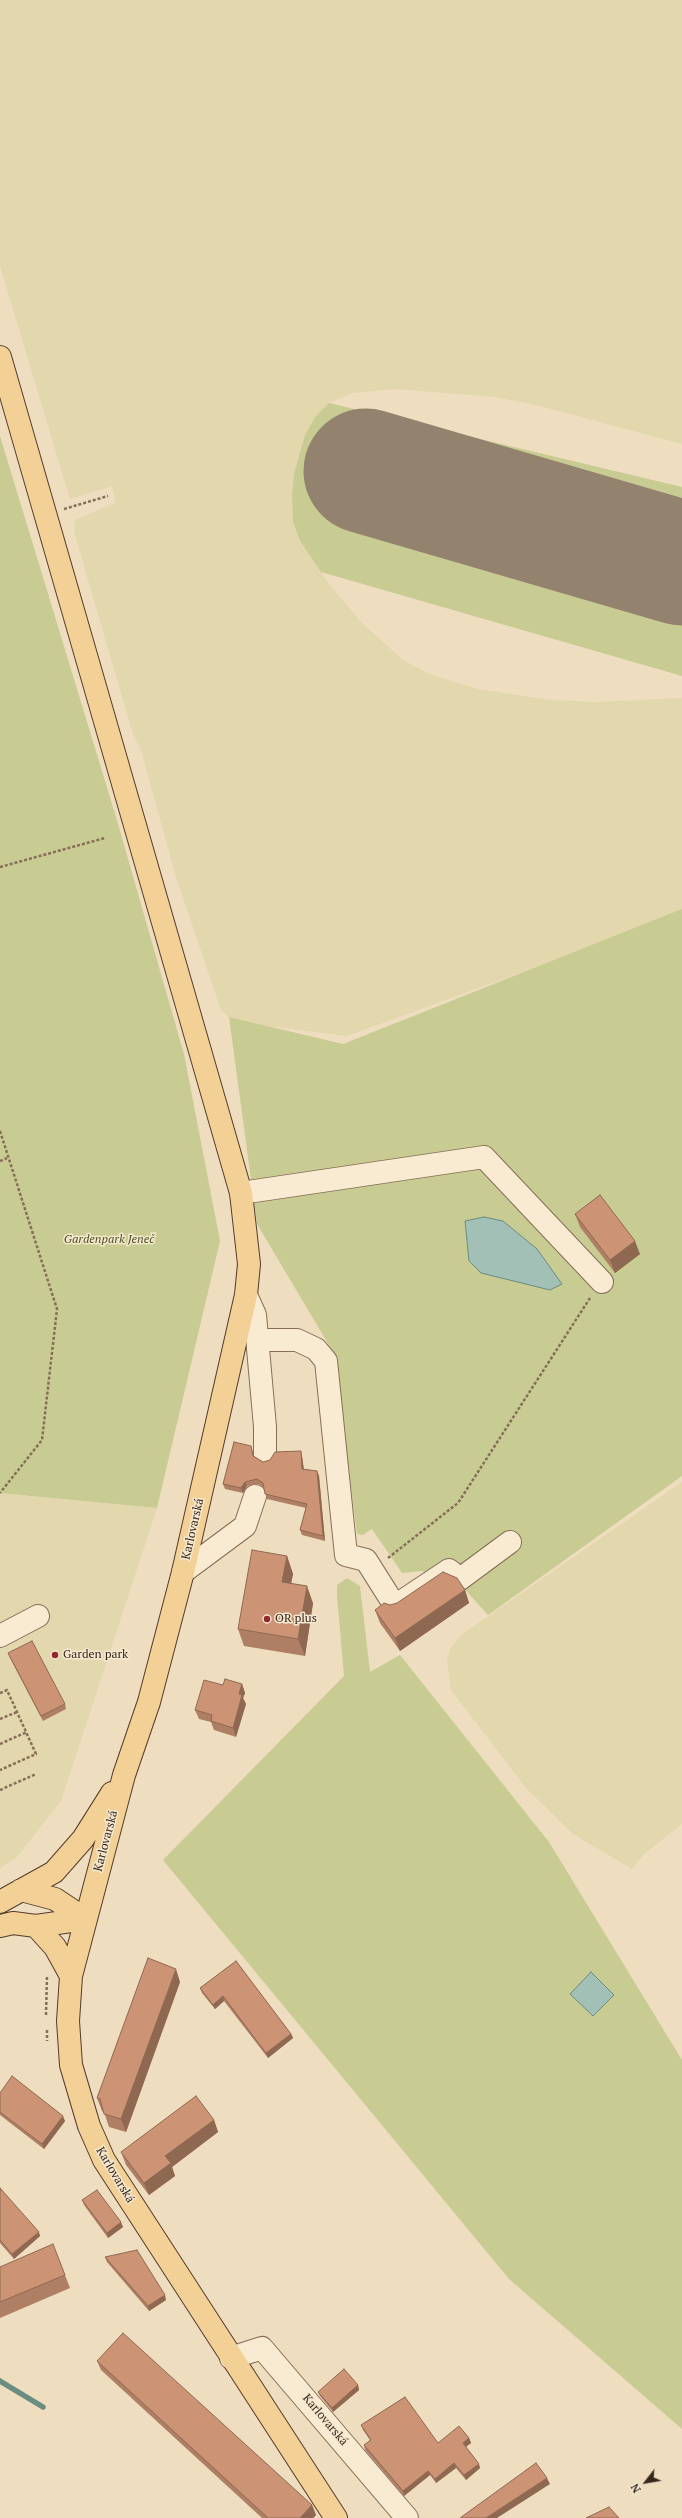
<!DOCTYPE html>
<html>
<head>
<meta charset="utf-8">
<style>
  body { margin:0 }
  #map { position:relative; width:682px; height:2518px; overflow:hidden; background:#eeddbf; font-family:"PT Serif",serif }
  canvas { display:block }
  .north { position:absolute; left:626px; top:2462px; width:40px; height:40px; -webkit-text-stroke:3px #f5e8cf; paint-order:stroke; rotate:239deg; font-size:11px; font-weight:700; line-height:16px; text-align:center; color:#36271c }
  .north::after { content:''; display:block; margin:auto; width:14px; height:18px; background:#36271c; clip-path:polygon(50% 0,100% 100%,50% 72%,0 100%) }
</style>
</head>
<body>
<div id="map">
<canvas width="682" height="2518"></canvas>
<div class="north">N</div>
</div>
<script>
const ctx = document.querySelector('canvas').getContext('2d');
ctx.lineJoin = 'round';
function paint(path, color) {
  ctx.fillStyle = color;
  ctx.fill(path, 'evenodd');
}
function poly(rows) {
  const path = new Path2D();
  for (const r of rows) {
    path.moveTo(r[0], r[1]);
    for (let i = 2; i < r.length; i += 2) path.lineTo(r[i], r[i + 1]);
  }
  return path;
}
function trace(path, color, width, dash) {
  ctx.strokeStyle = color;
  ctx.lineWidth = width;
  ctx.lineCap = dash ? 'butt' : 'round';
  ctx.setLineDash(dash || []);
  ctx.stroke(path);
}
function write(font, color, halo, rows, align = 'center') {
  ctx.font = font + ' "PT Serif",serif';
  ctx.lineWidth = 3;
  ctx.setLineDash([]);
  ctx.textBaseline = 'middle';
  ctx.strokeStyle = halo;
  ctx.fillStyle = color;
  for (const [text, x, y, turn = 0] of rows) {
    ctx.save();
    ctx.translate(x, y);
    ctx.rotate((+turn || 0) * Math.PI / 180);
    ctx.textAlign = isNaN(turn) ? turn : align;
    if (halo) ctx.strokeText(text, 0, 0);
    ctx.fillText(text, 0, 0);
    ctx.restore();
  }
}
paint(poly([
  [0,0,682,0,682,444,540,406,496,397,395,389,352,393,329,403,315,417,305,435,293,522,300,541,329,584,363,624,403,660,429,674,478,689,550,700,594,702,682,698,682,910,580,951,347,1036,251,1024,229,1017,221,1010,175,874,141,750,133,734,74,532,75,520,115,503,112,486,70,499,0,266],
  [682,1482,682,1824,644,1854,632,1869,573,1834,526,1788,451,1690,447,1659,450,1649,461,1635],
  [0,1493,157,1508,61,1801,16,1858,0,1868]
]), '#e3d7ad');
paint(poly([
  [329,403,682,487,682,676,321,572,300,541,293,522,292,495,294,474,305,435,315,417],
  [0,436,116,817,184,1054,220,1241,157,1508,0,1493],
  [682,909,682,1476,488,1615,460,1584,455,1571,430,1579,423,1571,402,1573,372,1529,363,1535,357,1534,333,1352,257,1224,229,1017,343,1044],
  [347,1578,360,1586,370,1672,400,1655,549,1842,682,2060,682,2429,509,2279,163,1860,344,1676,337,1596,337,1585]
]), '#c8cc93');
const water = poly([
  [484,1217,503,1221,537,1249,562,1284,550,1290,481,1273,469,1261,465,1221,484,1217],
  [591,1972,614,1995,593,2016,570,1994,591,1972]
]);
paint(water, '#a2c0b5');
trace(water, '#6a8d82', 1);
trace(poly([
  [0,2381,43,2407]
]), '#6a8d82', 5.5);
trace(poly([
  [366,471,682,563]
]), '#92826e', 125);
const minor = poly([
  [241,1193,484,1157,602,1282],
  [246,1295,255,1315,265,1427,265,1454],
  [257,1340,297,1340,316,1349,326,1361,346,1555,366,1560,395,1606,449,1570,460,1579,510,1542],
  [183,1572,245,1526,255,1496],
  [0,1636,38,1616],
  [231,2358,262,2348,407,2518]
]);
const major = poly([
  [0,357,241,1193,249,1264,246,1295,183,1572,149,1702,124,1775,71,1976,68,2021,71,2065,89,2126,104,2160,336,2518],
  [21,1890,55,1899,85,1919],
  [0,1902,54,1872,83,1839,112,1793],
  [0,1926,13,1923,36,1926,55,1947,71,1976],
  [36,1926,85,1919]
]);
trace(minor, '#866e57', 24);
trace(major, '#543c2c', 24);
trace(poly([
  [64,509,108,496],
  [0,867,105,838],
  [0,1131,57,1309,42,1440,0,1493],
  [0,1161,7,1158],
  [388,1558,458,1503,590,1298],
  [0,1693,7,1690,36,1754,0,1770],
  [0,1719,17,1712],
  [0,1744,27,1732],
  [0,1790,36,1774],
  [46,2015,47,1976],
  [47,2030,47,2041]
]), '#866e57', 2.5, [3, 2]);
trace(minor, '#f9ebd2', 22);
trace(major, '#f2d096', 22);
paint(poly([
  [575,1214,640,1254,615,1273,580,1227],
  [251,1446,254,1456,263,1462,302,1456,304,1469,317,1471,319,1476,325,1541,302,1535,300,1530,306,1508,267,1499,264,1488,259,1484,247,1486,243,1493,225,1489,223,1484],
  [287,1556,293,1574,291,1583,313,1603,305,1656,244,1646,238,1629],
  [465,1590,469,1603,400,1651,380,1623,375,1610,390,1605],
  [8,1653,65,1704,66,1709,43,1721,10,1658],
  [242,1684,245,1693,243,1698,246,1704,236,1737,214,1730,211,1722,199,1719,195,1710,223,1685],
  [236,1961,291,2034,293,2038,268,2058,224,2001,215,2009,202,1993,200,1988],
  [180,1982,126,2132,109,2127,104,2112,102,2111,97,2098],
  [0,2093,65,2121,44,2149,0,2115],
  [214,2120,218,2132,172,2167,175,2176,149,2195,126,2165,121,2152],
  [0,2188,40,2236,14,2259,0,2243],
  [82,2200,123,2227,108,2238,84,2205],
  [105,2257,166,2300,149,2311,107,2262],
  [0,2267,65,2275,70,2288,0,2318],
  [97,2361,312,2505,316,2515,313,2518,262,2518,101,2370],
  [358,2385,359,2390,333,2412,320,2396,318,2392],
  [361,2425,438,2443,469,2438,471,2443,466,2447,480,2468,466,2480,456,2468,436,2483,430,2475,404,2496,365,2450,364,2445,370,2440,363,2430]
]), '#af7f65');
paint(poly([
  [635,1241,640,1254,615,1273,610,1260],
  [301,1451,302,1456,304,1473,302,1469],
  [317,1471,319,1476,325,1541,323,1536],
  [245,1482,247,1486,243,1493,241,1488],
  [287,1556,293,1574,288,1599,282,1582],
  [307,1586,313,1603,305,1656,298,1639],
  [465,1590,469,1603,400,1651,395,1638],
  [242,1684,245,1693,243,1698,246,1704,236,1737,233,1728,239,1694],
  [176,1969,180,1982,126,2132,121,2119],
  [223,1996,224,2001,215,2009,213,2005],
  [291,2034,293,2038,268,2058,266,2053],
  [63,2116,65,2121,44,2149,42,2144],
  [214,2120,218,2132,172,2167,175,2176,149,2195,144,2183,165,2156],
  [121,2222,123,2227,108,2238,107,2233],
  [39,2232,40,2236,14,2259,12,2254],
  [165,2295,166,2300,149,2311,148,2306],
  [358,2385,359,2390,333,2412,332,2408],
  [469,2438,471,2443,464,2448,463,2443],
  [454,2463,456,2468,436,2483,435,2479],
  [479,2464,480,2468,466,2480,464,2475],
  [428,2471,430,2475,404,2496,403,2491],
  [547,2478,550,2484,497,2518,486,2518],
  [312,2505,316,2515,313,2518,300,2518]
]), '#8f6852');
const building = poly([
  [600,1195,635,1241,610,1260,575,1214,600,1195],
  [234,1442,251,1446,253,1456,263,1462,270,1460,275,1452,301,1451,302,1469,317,1471,323,1536,300,1530,307,1504,265,1494,263,1483,257,1479,245,1482,241,1488,223,1484,234,1442],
  [252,1550,287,1556,282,1582,307,1586,298,1639,238,1629,252,1550],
  [443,1572,457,1578,465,1590,395,1638,375,1610,384,1603,390,1605,397,1603,443,1572],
  [32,1641,65,1704,41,1716,8,1653,32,1641],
  [225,1679,242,1684,239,1694,242,1695,233,1728,211,1721,212,1715,195,1710,204,1680,223,1685,225,1679],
  [148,1958,176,1969,121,2119,104,2114,100,2099,97,2098,148,1958],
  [236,1961,291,2034,266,2053,223,1996,213,2005,200,1988,236,1961],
  [12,2076,63,2116,42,2144,0,2112,0,2093,12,2076],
  [196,2096,214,2120,165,2156,171,2163,144,2183,121,2152,196,2096],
  [0,2188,39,2232,12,2254,0,2240,0,2188],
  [97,2190,121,2222,107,2233,82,2200,97,2190],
  [53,2244,65,2275,0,2302,0,2267,53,2244],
  [137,2250,165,2295,148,2306,105,2257,137,2250],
  [123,2333,312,2505,300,2518,266,2518,267,2517,97,2361,123,2333],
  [344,2369,358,2385,332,2408,318,2392,344,2369],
  [405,2397,438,2443,459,2426,469,2438,463,2443,479,2464,464,2475,454,2463,435,2479,428,2471,403,2491,364,2445,371,2440,361,2425,405,2397],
  [536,2463,547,2478,486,2518,460,2518,536,2463],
  [609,2507,619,2518,586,2518,609,2507]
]);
paint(building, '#cc9475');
trace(building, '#8f6852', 1);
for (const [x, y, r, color] of [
  [267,1619,4,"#95272e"],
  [55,1655,4,"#95272e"]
]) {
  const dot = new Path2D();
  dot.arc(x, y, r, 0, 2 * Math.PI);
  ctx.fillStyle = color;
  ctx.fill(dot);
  trace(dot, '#f5e8cf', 1.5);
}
write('italic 12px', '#495223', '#f5e8cf', [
  ["Gardenpark Jeneč",109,1240]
]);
write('12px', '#36271c', '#f5e8cf', [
  ["Karlovarská",193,1529,-77],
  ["Karlovarská",106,1841,-75],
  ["Karlovarská",115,2175,59],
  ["Karlovarská",325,2420,50]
]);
write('12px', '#36271c', '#f5e8cf', [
  ["OR plus",275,1619],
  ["Garden park",63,1655]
], 'left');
</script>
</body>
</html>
